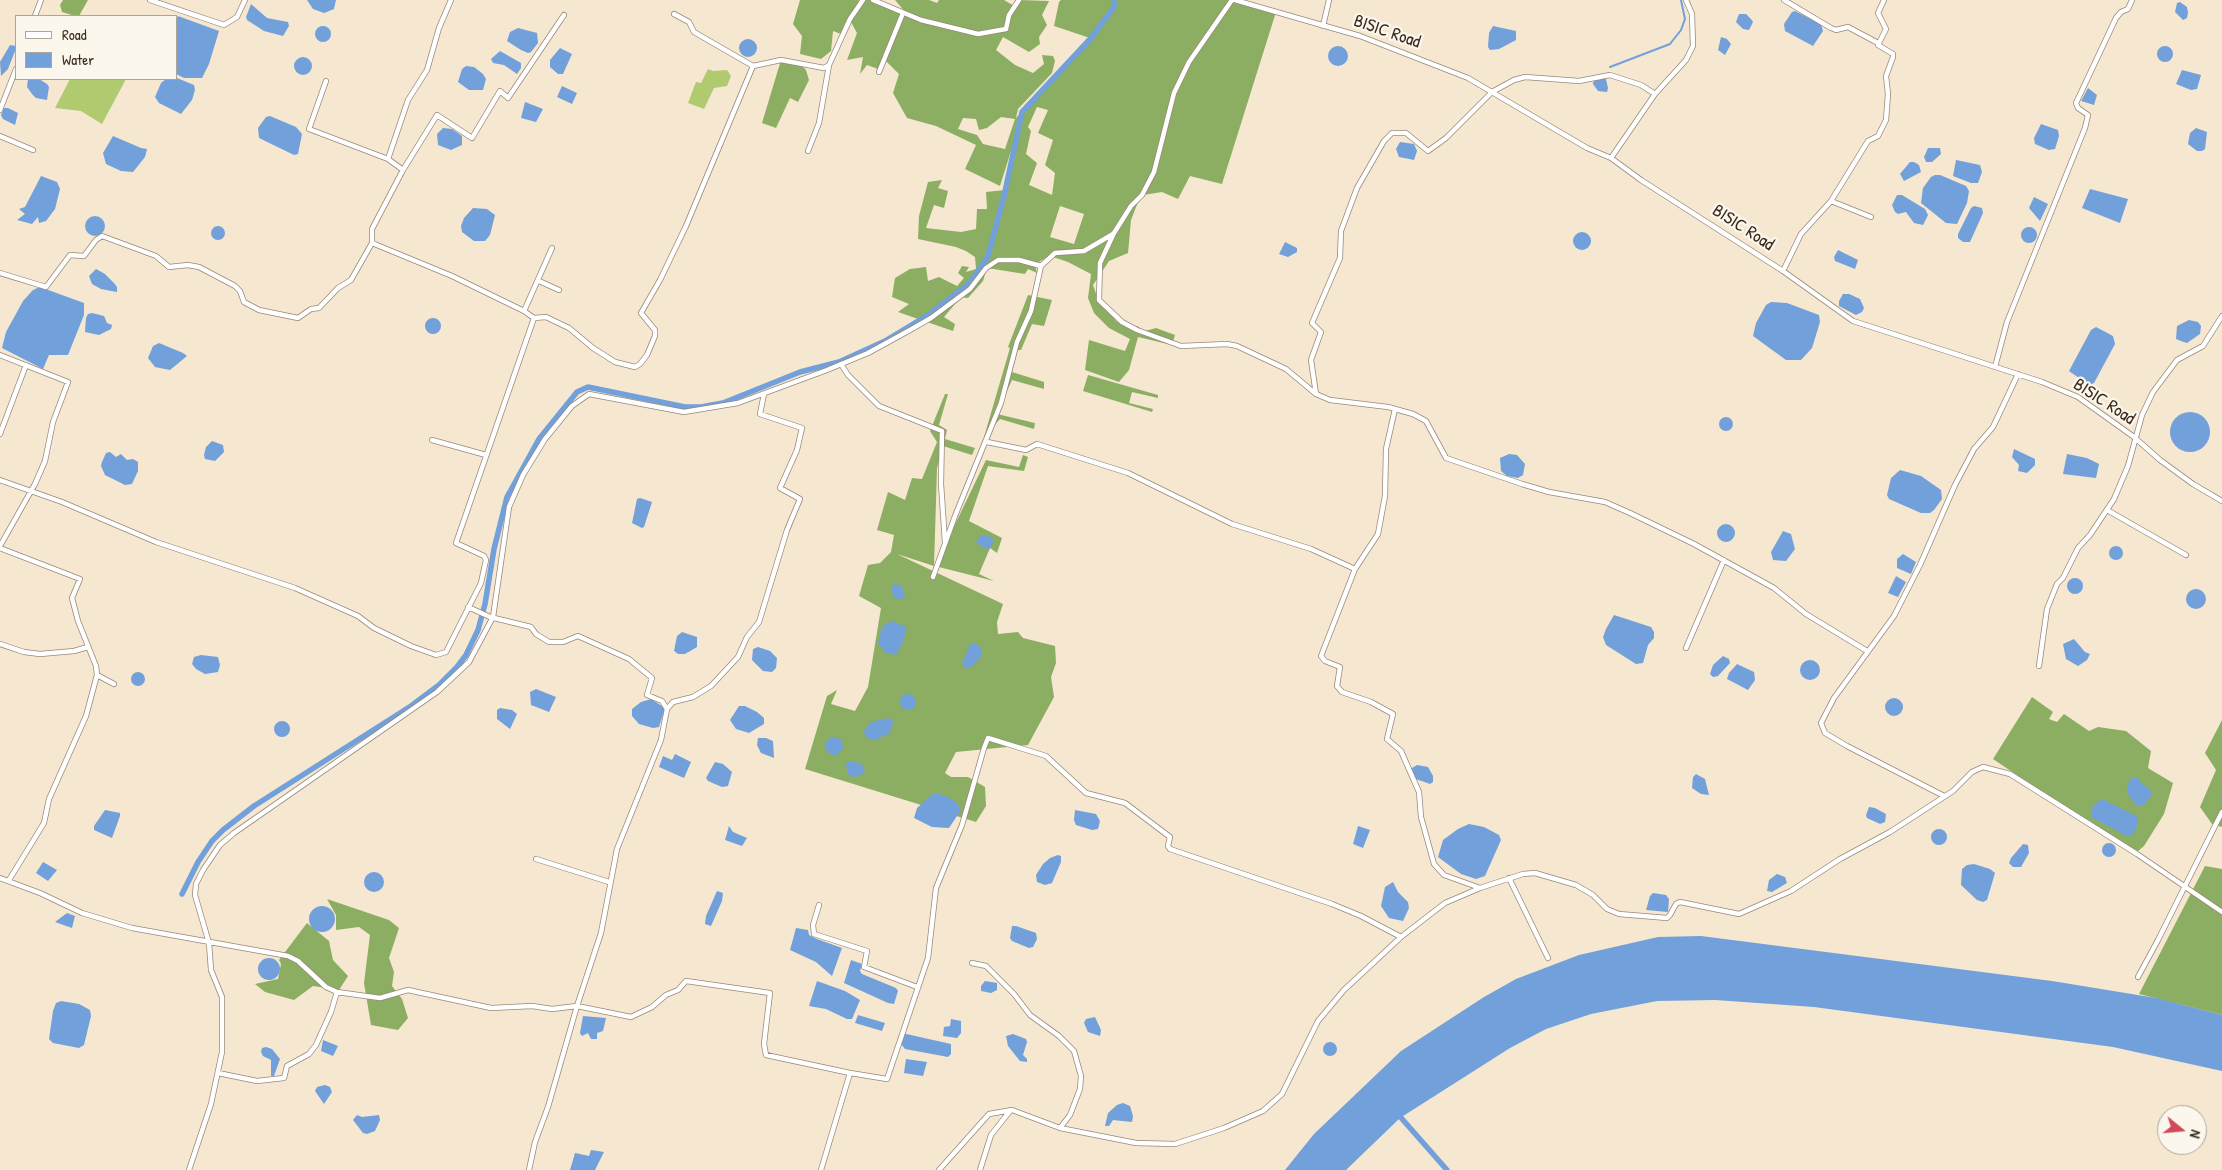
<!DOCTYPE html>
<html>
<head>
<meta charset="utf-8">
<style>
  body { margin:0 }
  #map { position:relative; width:2222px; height:1170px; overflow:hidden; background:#f6e7d1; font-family:"Patrick Hand",sans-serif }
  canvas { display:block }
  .legend { position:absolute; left:15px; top:15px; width:162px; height:65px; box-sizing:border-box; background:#fbf7ec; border:1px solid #aea59a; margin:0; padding:6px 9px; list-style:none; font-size:15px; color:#3b2a1e }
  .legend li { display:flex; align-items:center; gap:10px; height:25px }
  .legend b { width:25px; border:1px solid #aea59a }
  .north { position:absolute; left:2157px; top:1105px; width:50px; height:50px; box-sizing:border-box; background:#fbf7ec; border:1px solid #aea59a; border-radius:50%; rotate:107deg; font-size:14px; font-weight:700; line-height:20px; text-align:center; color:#3b2a1e }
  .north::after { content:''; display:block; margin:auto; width:18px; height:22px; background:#d1495b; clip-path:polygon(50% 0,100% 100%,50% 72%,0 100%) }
</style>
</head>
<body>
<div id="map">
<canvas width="2222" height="1170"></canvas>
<ul class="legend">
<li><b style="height:6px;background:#fff"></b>Road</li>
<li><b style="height:14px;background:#71a0da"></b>Water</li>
</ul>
<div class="north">N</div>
</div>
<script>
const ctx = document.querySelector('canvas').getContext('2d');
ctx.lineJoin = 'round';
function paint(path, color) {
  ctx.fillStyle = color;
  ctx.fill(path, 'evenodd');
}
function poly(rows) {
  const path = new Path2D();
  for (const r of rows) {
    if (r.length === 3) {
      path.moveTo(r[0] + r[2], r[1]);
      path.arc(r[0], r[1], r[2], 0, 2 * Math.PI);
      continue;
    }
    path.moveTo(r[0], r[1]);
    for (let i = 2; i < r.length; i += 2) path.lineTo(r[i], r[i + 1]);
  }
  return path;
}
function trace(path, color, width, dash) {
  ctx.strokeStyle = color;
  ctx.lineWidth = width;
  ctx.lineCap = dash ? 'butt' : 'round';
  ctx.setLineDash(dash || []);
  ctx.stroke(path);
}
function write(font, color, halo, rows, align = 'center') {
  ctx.font = font + ' "Patrick Hand",sans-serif';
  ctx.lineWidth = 4.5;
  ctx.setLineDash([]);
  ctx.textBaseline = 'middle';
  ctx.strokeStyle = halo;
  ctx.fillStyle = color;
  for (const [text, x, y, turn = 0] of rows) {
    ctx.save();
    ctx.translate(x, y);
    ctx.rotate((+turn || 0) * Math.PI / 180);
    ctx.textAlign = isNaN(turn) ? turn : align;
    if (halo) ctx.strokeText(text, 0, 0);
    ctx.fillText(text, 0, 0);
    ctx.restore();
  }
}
paint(poly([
  [708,69,713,71,727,70,731,76,727,86,714,88,704,109,688,103,696,82,701,83],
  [70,79,126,79,102,124,81,111,55,108]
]), '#b0ca70');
paint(poly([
  [63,0,88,0,79,16,75,16,62,12,60,5],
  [800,0,858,0,861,3,863,0,873,0,907,14,895,0,929,0,937,3,939,0,1004,0,1016,7,1019,0,1049,1,1042,15,1047,25,1039,37,1040,44,1029,52,1003,37,996,50,1015,65,1033,73,1044,64,1042,55,1053,56,1055,61,1052,73,1018,109,1016,118,1090,38,1054,26,1059,2,1061,0,1232,0,1189,62,1174,93,1154,172,1140,197,1131,220,1128,253,1109,261,1093,285,1099,302,1109,309,1116,321,1127,328,1137,326,1145,331,1156,328,1175,335,1172,345,1138,337,1129,370,1119,382,1085,370,1089,340,1125,351,1130,339,1109,328,1094,313,1088,298,1091,274,1068,262,1050,256,1035,264,1037,273,1028,269,1025,274,987,268,983,281,968,298,961,297,944,317,955,324,953,331,898,312,909,304,892,297,895,278,910,269,926,267,928,281,939,277,957,286,964,278,958,273,962,266,969,267,966,272,976,269,975,257,966,251,956,247,918,239,919,216,928,182,942,180,938,188,948,191,944,208,934,205,926,228,961,232,976,229,977,209,987,209,986,192,1005,190,1020,122,1000,186,965,169,976,145,936,126,907,118,893,93,899,74,885,60,878,69,867,65,860,74,863,57,847,60,857,33,851,22,844,35,833,31,831,51,821,59,800,54,802,36,793,24],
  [1037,107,1048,110,1038,133,1053,140,1045,165,1055,173,1052,195,1029,185,1037,163,1026,154,1031,131,1028,127],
  [1001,117,1015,119,1005,149,983,144,977,135,958,129,963,118,976,119,979,130,987,128],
  [1060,206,1084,214,1074,244,1050,237],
  [1234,2,1276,12,1222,184,1190,176,1178,199,1162,192,1143,195,1156,172,1175,94,1190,62],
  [781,60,800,64,806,70,809,80,798,102,790,98,776,128,762,123],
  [1028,295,1052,300,1044,326,1032,324,1021,350,1018,350,1012,372,1044,382,1044,389,1012,380,997,414,1035,423,1034,429,1000,419,984,437,1010,348,1008,347],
  [1088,375,1158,395,1158,398,1132,392,1129,403,1153,409,1152,412,1083,391],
  [945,394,948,394,939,425,947,430,945,439,975,448,972,455,943,446,937,468,934,566,897,554,1003,604,997,622,998,634,1018,632,1023,638,1055,646,1056,663,1051,677,1054,697,1028,745,956,752,945,773,951,777,968,777,985,787,986,806,976,822,805,769,827,696,837,690,831,704,855,711,868,687,881,608,859,596,868,565,880,563,891,552,894,535,877,530,888,492,905,500,912,478,922,479,937,442,930,431],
  [1023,455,1028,457,1024,471,988,466,969,521,1002,538,997,553,990,548,979,574,994,581,935,566,986,460,1019,467],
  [2032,697,2053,712,2049,719,2057,722,2064,714,2089,731,2098,727,2126,731,2151,751,2148,768,2173,783,2164,814,2144,846,2137,852,2060,804,1993,759],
  [2222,720,2222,827,2212,824,2200,807,2216,770,2205,753],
  [2205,866,2222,869,2222,1015,2139,994],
  [327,899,389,920,399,928,389,958,394,972,392,986,402,999,408,1018,398,1030,371,1025,364,983,370,935,359,927,336,930,336,915],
  [307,923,329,941,333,960,348,976,339,990,313,986,294,1000,265,992,255,984,278,979,281,964,279,960]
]), '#8cae62');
paint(poly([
  [307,0,336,0,334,9,324,13,313,9],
  [2180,2,2187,7,2188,13,2187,18,2183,20,2175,12,2177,3],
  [251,4,267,18,288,22,289,26,283,36,264,31,247,20,246,17],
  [1795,11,1821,24,1823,31,1813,46,1785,31,1784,24,1792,12],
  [1739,14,1746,14,1751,19,1753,22,1749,30,1743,29,1736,22],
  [178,16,219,31,209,64,202,78,184,78,176,74,176,20],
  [1493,26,1516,31,1516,40,1499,49,1490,50,1488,47,1489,33],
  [323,34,8],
  [518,28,537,33,538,43,531,52,528,53,521,50,507,41,510,32],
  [1721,37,1727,39,1731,44,1725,55,1718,50],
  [748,48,9],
  [10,45,16,46,15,51,8,69,1,76,0,62],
  [1338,56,10],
  [2165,54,8],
  [560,48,572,54,563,74,558,74,550,67,550,60],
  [500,51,521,63,521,68,517,74,504,65,493,63,491,59],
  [303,66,9],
  [466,66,474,67,483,74,486,79,483,90,469,90,458,82,462,69],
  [2182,70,2201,75,2197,89,2191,90,2176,84],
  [1602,77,1606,79,1608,88,1607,92,1598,91,1593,84,1593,82],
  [177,78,194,85,195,90,192,100,181,114,159,103,155,97,161,83,166,79],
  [28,79,39,79,47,84,49,87,47,100,36,98,32,94,27,87],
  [562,86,577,93,572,104,557,97],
  [2088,88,2097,95,2094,105,2081,101],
  [525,102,543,109,536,122,521,118],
  [4,108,8,108,18,113,15,125,3,119,1,115],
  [270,116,296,127,302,134,298,154,294,155,259,138,258,128,266,117],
  [2041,124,2058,130,2059,136,2055,149,2049,150,2035,144,2034,138],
  [443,128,452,129,462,136,462,145,451,150,438,145,437,134],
  [2196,128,2207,132,2205,149,2202,151,2197,151,2188,144,2190,133],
  [113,136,141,148,147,149,145,157,133,172,121,171,106,164,103,153],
  [1400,142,1414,144,1417,151,1414,160,1399,157,1396,149],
  [1928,148,1940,148,1941,154,1932,162,1926,162,1924,157],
  [1956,160,1980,165,1982,172,1978,183,1971,183,1953,176],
  [1910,162,1914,162,1919,165,1921,172,1904,181,1900,174],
  [1935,175,1940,175,1966,186,1969,191,1967,203,1957,224,1946,223,1921,203,1923,188,1931,177],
  [41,176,57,182,60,189,55,209,46,221,39,223,38,217,32,224,17,220,25,214,19,209,25,207],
  [2090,189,2128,199,2120,223,2082,208],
  [1897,195,1902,195,1925,209,1928,215,1923,225,1914,223,1906,212,1898,214,1895,212,1892,205],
  [2034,197,2048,204,2040,221,2029,208],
  [1974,206,1982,208,1983,213,1970,242,1963,242,1958,238,1958,234,1971,208],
  [473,208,487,209,495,215,490,235,485,241,474,241,462,232,461,226,464,218],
  [95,226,10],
  [218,233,7],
  [2029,235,8],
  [1582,241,9],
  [1285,242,1297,248,1297,252,1288,257,1279,254],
  [1838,250,1858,260,1855,269,1835,261,1834,257],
  [96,269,105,274,114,283,117,287,117,292,101,289,92,284,89,276],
  [40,287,84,303,84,315,68,355,49,355,43,369,2,348,6,332,23,301,33,290],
  [1843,294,1849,294,1860,299,1864,308,1862,312,1856,315,1839,306,1839,301],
  [1771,302,1787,303,1819,315,1820,322,1812,348,1801,360,1786,360,1753,336,1756,323,1766,305],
  [92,313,104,316,107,323,112,325,111,329,99,335,85,332,86,318,88,314],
  [433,326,8],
  [2189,320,2198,322,2201,326,2200,334,2187,343,2181,341,2176,339,2177,326],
  [2096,327,2113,336,2115,344,2094,383,2089,385,2069,371,2091,330],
  [159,343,183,353,187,356,170,370,155,367,148,358,153,346],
  [2190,432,20],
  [1726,424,7],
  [212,441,223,445,224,452,215,461,205,459,204,455,206,447],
  [2014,449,2035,459,2035,465,2027,473,2018,471,2019,465,2012,457],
  [110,452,116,457,121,454,127,460,133,459,138,462,138,471,132,484,125,485,105,475,101,466,102,462,106,453],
  [1509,454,1517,455,1525,464,1523,475,1518,478,1507,476,1501,471,1500,458],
  [2067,454,2087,458,2099,464,2096,478,2063,474],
  [1900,470,1921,476,1941,490,1942,499,1934,510,1930,513,1921,513,1889,499,1887,495,1891,478],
  [640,498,652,502,644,527,642,528,632,523,637,499],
  [1726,533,9],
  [1783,531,1791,534,1795,549,1786,561,1773,560,1771,552],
  [981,535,989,536,994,540,989,550,976,543],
  [2116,553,7],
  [1903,554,1916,562,1911,574,1897,568,1897,559],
  [1896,576,1906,582,1898,597,1888,593],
  [2075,586,8],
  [893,584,901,585,906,598,898,599,894,597,891,589],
  [2196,599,10],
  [1614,615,1651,627,1654,632,1654,638,1648,645,1643,663,1636,664,1606,645,1603,637,1606,629],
  [891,621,907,627,903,642,896,655,886,653,878,643,882,627],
  [682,632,697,637,697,647,685,654,678,654,674,651,677,636],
  [2074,639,2085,652,2090,654,2087,660,2078,666,2066,659,2063,644],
  [970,644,976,644,982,648,981,657,971,668,964,667,962,664],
  [758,647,770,651,777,658,776,668,772,672,763,671,752,660,753,649],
  [201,655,218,657,220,665,218,672,205,674,196,669,192,664,194,657],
  [1723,656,1729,659,1730,663,1718,676,1713,677,1710,674,1713,665],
  [1810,670,10],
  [1737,664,1754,672,1755,680,1748,690,1727,679,1729,673],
  [138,679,7],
  [536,689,556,697,549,712,531,705,530,692],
  [908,702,8],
  [1894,707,9],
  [651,699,665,708,659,727,653,728,639,724,632,716,632,709,641,702],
  [739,706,745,706,757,712,764,718,764,724,749,733,736,729,730,720],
  [500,708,512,710,517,714,510,729,497,719,497,710],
  [888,718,893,720,892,728,888,734,877,739,871,740,865,736,864,731,871,722],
  [282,729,8],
  [834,746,9],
  [758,738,766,738,773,741,774,758,761,753,757,745],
  [675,754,691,762,684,778,659,767,663,756,672,760],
  [847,761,861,763,865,771,857,777,849,776,846,767],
  [715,762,723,764,732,772,728,786,722,787,708,781,706,778],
  [1417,765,1428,767,1433,776,1433,782,1430,784,1416,779,1412,774,1412,768],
  [1696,774,1705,779,1709,795,1701,794,1692,788,1693,777],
  [2131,778,2137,778,2151,791,2151,796,2144,805,2136,805,2128,794,2127,786],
  [934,793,944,795,956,802,961,810,949,828,932,827,914,818,917,808],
  [2102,799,2138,817,2138,824,2132,836,2125,835,2091,817,2092,807],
  [1869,807,1875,808,1886,814,1885,822,1880,824,1867,818,1866,815],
  [105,810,120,813,120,816,112,838,94,830,94,826],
  [1075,810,1096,814,1100,821,1098,829,1092,830,1076,825,1074,820],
  [1469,824,1484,827,1499,835,1501,840,1485,876,1476,879,1461,874,1438,857,1443,840,1458,829],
  [729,826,733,832,747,838,742,846,725,840],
  [1358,826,1370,830,1363,848,1353,844],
  [1939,837,8],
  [2109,850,7],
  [2023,844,2028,845,2029,853,2021,867,2013,867,2009,863,2011,858],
  [1058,855,1061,856,1061,862,1052,883,1045,885,1037,882,1036,875,1043,864,1050,858],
  [43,862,57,870,48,881,36,873],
  [1974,864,1990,869,1995,873,1987,900,1983,902,1977,900,1961,885,1962,869,1967,865],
  [374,882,10],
  [1777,874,1785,877,1787,883,1772,892,1767,891,1769,880],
  [1393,882,1398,892,1408,902,1409,908,1403,921,1389,918,1381,906,1385,887],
  [717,891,723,893,722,901,711,926,705,924,706,916],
  [1653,893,1666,895,1669,899,1668,912,1646,910,1650,896],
  [322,919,13],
  [67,913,75,916,72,928,55,922],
  [1012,926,1016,926,1036,933,1037,939,1033,947,1029,948,1012,941,1010,938],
  [796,928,808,930,809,935,817,939,842,948,832,976,816,962,790,950],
  [1701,936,2052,981,2156,998,2222,1015,2222,1071,2113,1047,1814,1007,1715,1000,1657,1001,1591,1014,1546,1029,1510,1048,1400,1118,1346,1170,1285,1170,1314,1134,1401,1051,1484,997,1516,979,1579,955,1658,937],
  [269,969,11],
  [851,960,862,964,860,971,862,974,896,988,898,991,894,1004,888,1003,844,983],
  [817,981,845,991,860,1000,852,1019,847,1019,826,1009,809,1006],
  [985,981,997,983,997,990,991,993,981,991,981,986],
  [61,1001,79,1004,90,1010,91,1016,84,1045,79,1048,53,1043,49,1039,53,1011,56,1003],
  [858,1015,885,1023,882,1031,855,1023],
  [583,1016,606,1018,603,1031,597,1033,597,1039,591,1039,588,1033,582,1036,580,1033],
  [1095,1017,1101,1030,1100,1036,1088,1032,1084,1023,1086,1019],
  [951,1019,961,1021,961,1033,957,1038,943,1036,944,1027,950,1026],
  [902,1033,951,1044,951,1054,948,1057,905,1049,901,1044],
  [1013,1034,1026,1039,1027,1042,1023,1055,1027,1059,1027,1062,1020,1061,1008,1046,1006,1036],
  [323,1040,338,1046,333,1056,321,1051],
  [1330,1049,7],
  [266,1047,272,1049,280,1059,274,1076,271,1076,271,1060,263,1056,261,1052,262,1048],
  [906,1059,927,1062,923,1076,904,1073],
  [325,1085,330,1087,332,1092,324,1104,315,1091,317,1087],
  [1123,1103,1130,1106,1133,1116,1132,1122,1113,1120,1109,1126,1105,1126,1108,1113,1117,1105],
  [357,1115,362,1117,379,1115,380,1120,375,1131,367,1134,363,1133,353,1120],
  [591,1150,604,1152,595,1170,570,1170,575,1153,589,1156]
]), '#71a0da');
trace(poly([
  [1610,67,1670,44,1681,30,1685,19,1681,0]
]), '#71a0da', 2);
trace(poly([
  [182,894,198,862,212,841,223,830,254,806,411,706,439,685,457,667,466,655,478,630,485,604,494,549,507,497,539,439,577,392,588,387,685,407,701,407,723,403,800,372,839,362,885,341,928,315,970,283,988,256,1004,196,1022,112,1091,38,1114,7,1114,0],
  [1396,1112,1447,1170]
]), '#71a0da', 5.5);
const minor = poly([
  [150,0,224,25,237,17,245,0],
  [873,0,921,20,978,34,1006,29,1009,15,1019,0],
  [1232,0,1189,62,1174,93,1154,172,1142,195,1131,206,1114,233,1100,263,1099,300,1122,322,1137,330,1181,346,1227,344,1237,346,1286,369,1316,394,1330,400,1388,407,1413,414,1426,421,1446,458,1522,484,1549,492,1605,502,1630,513,1694,544,1774,588,1806,614,1867,651],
  [1235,0,1360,36,1468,78,1587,148,1611,158,1641,180,1783,271,1853,321,2042,382,2078,397,2134,437,2160,460,2193,484,2222,501],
  [1784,0,1831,28,1836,30,1848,27,1878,43],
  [674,14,689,22,694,32,753,66],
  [35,16,41,0],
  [1323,26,1329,0],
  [879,72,903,13],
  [326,81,309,129,388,159,403,170,372,229,372,243,452,276,524,311,534,318],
  [0,110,16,69],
  [0,136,33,150],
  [808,151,819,123,829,65],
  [1611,158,1655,94,1686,60,1693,46,1692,14,1686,0],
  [388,159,408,100,427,70,439,28,451,0],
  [403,170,437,115,472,138,500,91,508,98,564,15],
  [1831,201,1871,217],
  [1783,271,1801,234,1831,201,1868,141,1878,136,1886,120,1888,94,1886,76,1893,57,1893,54,1878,45,1886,29,1878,13,1884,0],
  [0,273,46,287,70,255,84,256,96,240,102,236,156,256,169,267,188,265,199,267,235,286,240,291,244,302,259,310,298,318,311,309,319,308,338,288,351,280,372,243],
  [539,281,559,290],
  [524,311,552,248],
  [0,355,68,382,53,422,45,461,35,484,0,546],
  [841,364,848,375,879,406,942,431,941,484,945,542],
  [1995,367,2007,322,2085,128,2088,115,2078,108,2076,103,2116,18,2121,12,2128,9,2132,0],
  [1316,394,1311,360,1321,332,1312,323,1340,258,1341,231,1357,188,1384,141,1392,133,1406,133,1428,151,1446,138,1492,92,1514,80,1525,77,1579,81,1610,75,1641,85,1655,94],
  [1395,409,1386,449,1385,496,1378,534,1355,569,1321,656,1325,661,1340,667,1337,686,1342,692,1371,702,1393,714,1387,739,1401,751,1419,792,1421,817,1434,864,1444,875,1480,888],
  [0,434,26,365],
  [432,440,486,455],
  [987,442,1026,450,1037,444,1128,473,1232,524,1311,549,1355,569],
  [0,480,62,502,156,542,295,588,358,616,374,628,411,646,436,655,446,652,481,583,486,560,484,556,456,543,534,318,546,317,569,328,593,348,615,362,635,367,640,364,647,355,655,336,655,330,641,313,660,280,686,226,753,66,781,60,824,68,829,65,850,19,863,0],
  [2107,510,2186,555],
  [0,548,80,579,72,598,78,621,96,666,97,675,86,716,49,799,44,823,9,880],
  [933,577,955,516,1001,403,1017,342,1031,311,1041,266,1055,253,1084,251,1113,234],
  [468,607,490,617,531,627,536,634,549,642,563,642,578,636,629,659,652,678,647,695,662,701,667,709],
  [0,644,24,652,40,654,74,651,88,647],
  [1686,648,1724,560],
  [2039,666,2047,609,2057,584,2063,578,2078,548,2090,535,2114,499,2128,466,2142,415,2153,392,2177,360,2203,346,2222,316],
  [97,675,114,684],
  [1944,796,1847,746,1825,733,1821,723,1834,698,1894,616,1920,565,1955,485,1974,449,1993,427,2018,374],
  [536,859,609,882],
  [0,878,40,893,82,913,132,928,288,956,298,961,326,987,337,992,380,998,408,990,491,1008,532,1006,552,1009,577,1006,601,933,617,849,661,740,667,709,673,702,693,697,711,686,738,657,747,637,759,622,787,530,800,499,780,488,797,450,802,428,760,414,764,394],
  [1509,878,1548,958],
  [819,905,813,925,814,934,867,951,864,967,917,987],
  [972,963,986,966,1014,994,1030,1015,1059,1036,1074,1051,1081,1076,1080,1089,1070,1115,1060,1128],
  [2138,977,2158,940,2222,812],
  [218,1073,257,1081,284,1078,287,1066,309,1054,316,1045,331,1012,337,992],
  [189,1170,211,1104,222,1052,222,997,211,970,209,943,195,895,196,884,203,870,220,845,234,833,437,692,469,662,493,617,509,507,523,475,545,439,572,406,589,394,684,412,738,403,827,370,868,353,910,330,931,318,970,289,986,268,998,260,1019,260,1041,266],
  [529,1170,535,1142,548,1107,577,1006,631,1017,652,1007,666,995,678,990,686,981,770,993,764,1044,766,1055,850,1073],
  [821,1170,850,1073,887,1079,928,958,936,888,962,825,984,748,988,738,1046,756,1086,793,1125,803,1170,837,1168,846,1170,849,1332,904,1361,916,1401,937],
  [939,1170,989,1114,1012,1110,1060,1128,1136,1143,1175,1144,1224,1128,1263,1111,1282,1094,1318,1021,1344,990,1401,937,1445,903,1480,888,1523,874,1535,873,1576,885,1593,895,1607,909,1619,914,1667,918,1670,915,1676,904,1680,902,1739,914,1791,891,1840,859,1890,832,1953,791,1972,772,1983,767,2010,774,2137,854,2222,912],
  [980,1170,991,1135,1010,1111]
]);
trace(minor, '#988878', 6);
trace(minor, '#fff', 4.5);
write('18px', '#3b2a1e', '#fbf7ec', [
  ["BISIC Road",1387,32,19],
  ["BISIC Road",1743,228,33],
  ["BISIC Road",2104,402,33]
]);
</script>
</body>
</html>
